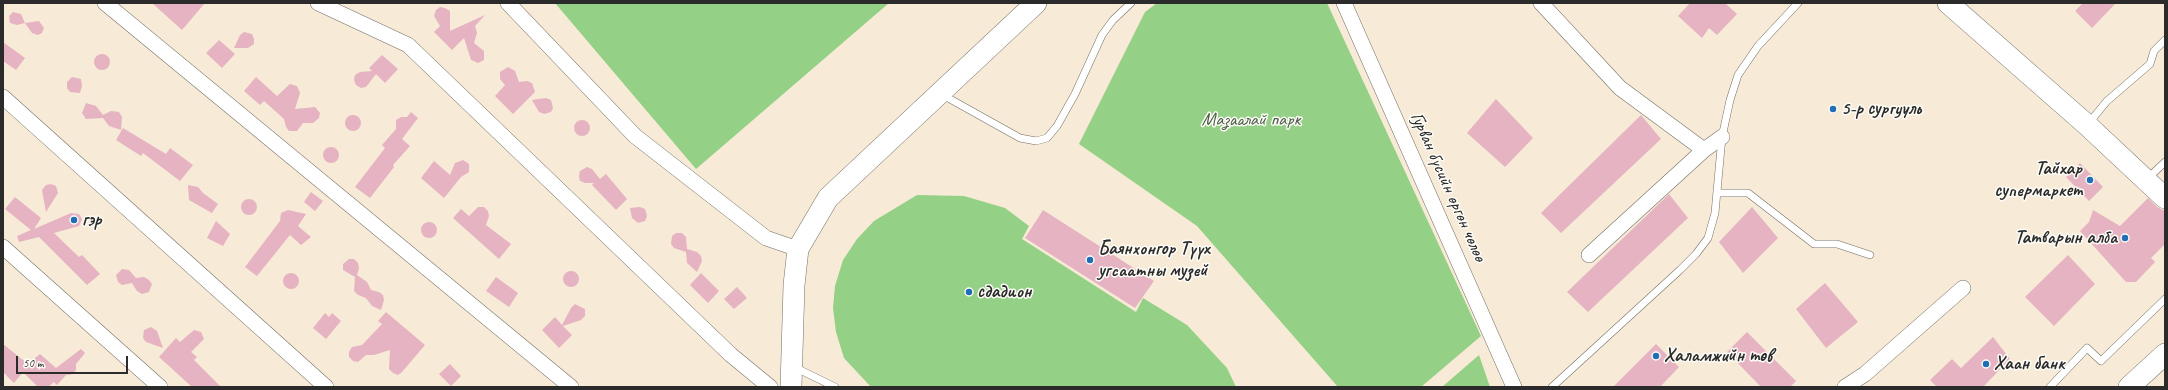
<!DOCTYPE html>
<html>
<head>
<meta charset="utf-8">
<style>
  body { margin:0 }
  #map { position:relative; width:2168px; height:390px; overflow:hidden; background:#f7ead6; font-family:Caveat,sans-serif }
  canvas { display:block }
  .frame { position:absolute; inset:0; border:4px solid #2b2b2b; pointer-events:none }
  .scale { position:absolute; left:16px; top:356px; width:112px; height:18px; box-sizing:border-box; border:2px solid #2b2b2b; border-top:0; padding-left:5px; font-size:12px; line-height:14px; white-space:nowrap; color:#2b2b2b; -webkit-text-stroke:3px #fdfcf7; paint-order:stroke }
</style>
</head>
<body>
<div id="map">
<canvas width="2168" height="390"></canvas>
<div class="frame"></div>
<div class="scale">50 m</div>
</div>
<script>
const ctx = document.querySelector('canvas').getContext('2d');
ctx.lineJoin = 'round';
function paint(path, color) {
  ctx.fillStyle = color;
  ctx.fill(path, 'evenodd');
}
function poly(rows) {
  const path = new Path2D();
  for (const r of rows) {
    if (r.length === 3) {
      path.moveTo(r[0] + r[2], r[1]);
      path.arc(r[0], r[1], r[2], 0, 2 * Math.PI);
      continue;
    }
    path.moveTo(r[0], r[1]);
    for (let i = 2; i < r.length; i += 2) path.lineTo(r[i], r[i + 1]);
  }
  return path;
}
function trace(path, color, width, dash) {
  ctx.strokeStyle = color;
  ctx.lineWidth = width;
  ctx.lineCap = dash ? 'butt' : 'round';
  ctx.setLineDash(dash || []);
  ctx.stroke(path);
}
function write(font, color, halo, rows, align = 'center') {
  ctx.font = font + ' Caveat,sans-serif';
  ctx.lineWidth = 3;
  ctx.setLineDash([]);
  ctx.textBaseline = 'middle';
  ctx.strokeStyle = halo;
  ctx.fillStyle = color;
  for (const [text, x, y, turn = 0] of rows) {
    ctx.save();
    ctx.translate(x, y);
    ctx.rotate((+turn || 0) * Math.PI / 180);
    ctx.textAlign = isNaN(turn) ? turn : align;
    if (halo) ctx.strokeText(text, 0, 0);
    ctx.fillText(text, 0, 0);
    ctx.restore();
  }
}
paint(poly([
  [555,3,889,3,696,169],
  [1157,3,1327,3,1481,336,1421,387,1338,387,1197,226,1079,144,1145,12],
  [917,195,964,196,1005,208,1029,226,1022,239,1136,312,1143,298,1187,325,1227,368,1236,387,871,387,844,358,836,332,833,308,835,286,843,260,857,239,874,221],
  [1479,355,1490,387,1442,387]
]), '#94d085');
paint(poly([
  [152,3,205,3,182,30],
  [1690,3,1725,3,1737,14,1717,35,1709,28,1702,38,1678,16],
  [2083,3,2116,3,2092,28,2075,11],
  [440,7,445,8,450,11,450,31,485,15,475,26,477,33,474,43,484,51,484,60,478,63,471,60,464,38,452,50,434,32,440,26,434,16,436,10],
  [13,12,21,14,25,23,17,25,10,23,9,16],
  [39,21,44,28,42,33,38,35,32,33,25,23],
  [244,32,252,34,254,39,254,44,248,48,234,48,240,35],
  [219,40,235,54,222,68,206,53],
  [3,42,25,58,16,70,3,61],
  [102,62,8],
  [382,55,398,69,385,83,376,74,366,87,361,88,356,85,354,80,355,75,360,72,372,71,369,68],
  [508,67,515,71,519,82,527,81,532,83,535,92,513,114,495,96,505,85,500,79,500,72],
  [72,77,81,79,82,86,80,93,70,92,67,88,67,82],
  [256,77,277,96,290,84,297,86,300,93,295,109,315,107,320,113,319,118,313,123,303,123,297,131,289,131,286,127,284,119,264,101,260,105,244,91],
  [546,98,551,100,553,108,551,112,544,114,539,112,532,100],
  [1496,99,1533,138,1505,167,1467,133],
  [86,103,96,106,103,115,111,111,119,112,122,117,121,130,109,126,103,118,86,119,82,113],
  [411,112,418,118,402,139,410,146,393,165,394,167,370,198,355,187,385,148,382,145,396,129,396,120,401,117,407,117],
  [353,123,8],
  [1641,115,1661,139,1561,233,1541,213],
  [582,128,8],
  [123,128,166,154,170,148,193,165,180,181,143,153,141,156,116,140],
  [331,155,8],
  [463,160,469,164,469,172,461,177,444,198,421,178,434,161,450,175,455,163],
  [2080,163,2103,187,2089,201,2066,177],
  [587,167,592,169,600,179,606,174,627,199,616,210,592,185,594,183,585,183,580,181,579,176,580,171],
  [51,184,56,186,58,193,46,212,42,190,46,185],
  [188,185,198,187,203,193,218,204,212,213,189,200],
  [311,192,323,201,315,211,304,202],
  [1669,194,1688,218,1588,312,1567,292],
  [15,197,41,218,34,229,71,213,79,214,82,219,79,226,54,233,79,257,82,255,100,274,87,285,39,237,19,242,17,236,31,230,5,209],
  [2148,198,2157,207,2165,211,2165,244,2151,258,2155,262,2136,282,2126,282,2080,231,2089,222,2093,210,2120,226],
  [249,207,8],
  [478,207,484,207,488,211,489,216,486,225,511,244,499,259,453,218,461,209,469,216],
  [640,207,645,209,647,216,645,221,638,223,632,218,630,208],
  [1752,207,1778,238,1743,273,1719,242],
  [288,210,306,214,298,226,311,237,301,245,290,235,257,276,245,267,280,221,281,213],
  [1043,210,1154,281,1135,308,1025,238],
  [216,221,230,234,223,246,207,238],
  [429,230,8],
  [676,233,682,233,686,237,687,249,697,252,701,256,702,261,697,272,687,263,686,252,674,248,671,244,672,236],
  [2068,255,2095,284,2054,326,2025,297],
  [349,259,354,259,358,263,359,268,357,275,367,282,371,290,379,292,383,295,384,300,381,310,372,306,366,298,358,295,354,291,355,277,343,270,343,264],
  [122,269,129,270,136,278,144,277,149,280,152,284,149,292,142,294,137,291,132,283,122,285,118,282,116,275],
  [571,279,8],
  [291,281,8],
  [701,273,719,291,708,303,690,285],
  [496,277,518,293,509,307,486,291],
  [1825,283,1858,322,1826,348,1796,309],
  [737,287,747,298,734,309,724,299],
  [575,304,585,309,585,316,581,320,563,326,572,335,559,348,542,330,555,317,562,325,571,308],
  [386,312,425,345,402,372,398,375,393,373,389,369,390,350,374,355,366,355,358,362,353,361,349,357,349,352,352,347,362,345,382,324,378,321],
  [325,313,329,317,332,313,341,321,326,339,313,328],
  [151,327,157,331,163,348,146,342,143,338,144,330],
  [194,330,201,332,204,339,191,352,197,357,194,360,221,387,192,387,159,357,176,338,180,342],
  [1747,332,1796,381,1790,387,1761,387,1727,352],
  [1993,337,2010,359,1983,387,1937,387,1930,380,1952,359,1961,368],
  [3,344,28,364,40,354,56,368,81,349,85,353,76,364,76,370,73,374,66,375,57,385,54,382,48,387,38,387,23,372,14,383,3,372],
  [1656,344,1679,367,1660,387,1613,387],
  [450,364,461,376,451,386,439,374]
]), '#e6b3c3');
const lane = poly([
  [941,94,1020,138,1036,141,1047,138,1057,126,1075,94,1102,35,1113,20,1131,3],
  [2088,124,2107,101,2150,64,2154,51,2165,40],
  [2147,179,2165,162],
  [1718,193,1748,193,1814,244,1837,244,1870,255],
  [794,367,835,387],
  [1552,387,1680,270,1696,254,1708,238,1715,213,1722,137,1730,100,1738,75,1758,46,1798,3],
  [2050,387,2087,348,2101,361,2165,299]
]);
const street = poly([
  [105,3,571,387],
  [318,3,408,45,731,355,770,387],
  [508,3,635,136,766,238,798,249],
  [1344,3,1514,387],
  [1541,3,1620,88,1704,150],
  [3,97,326,387],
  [3,247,160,387],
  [1589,255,1704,150,1722,137],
  [1845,387,1865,374,1963,288]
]);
const secondary = poly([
  [1948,3,2087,125,2165,198],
  [791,387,794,285,798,249,828,198,1036,3],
  [2129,387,2165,354]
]);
trace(lane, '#726e67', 8);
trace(street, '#726e67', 16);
trace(secondary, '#726e67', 22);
trace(lane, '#fff', 7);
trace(street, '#fff', 15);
trace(secondary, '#fff', 21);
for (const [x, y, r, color] of [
  [1833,109,4,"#1f6fb2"],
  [2090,180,4,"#1f6fb2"],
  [74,220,4,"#1f6fb2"],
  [2125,238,4,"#1f6fb2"],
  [1090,260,4,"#1f6fb2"],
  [969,292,4,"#1f6fb2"],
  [1656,356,4,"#1f6fb2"],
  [1986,364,4,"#1f6fb2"]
]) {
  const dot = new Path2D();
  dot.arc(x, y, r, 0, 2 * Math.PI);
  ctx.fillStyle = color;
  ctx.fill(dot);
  trace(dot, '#fdfcf7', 1.5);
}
write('bold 19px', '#2b2b2b', '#fdfcf7', [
  ["5-р сургууль",1841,109],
  ["Тайхар",2082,169,"right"],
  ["супермаркет",2082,191,"right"],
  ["гэр",82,220],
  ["Татварын алба",2117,238,"right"],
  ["Баянхонгор Түүх",1098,249],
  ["угсаатны музей",1098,271],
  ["сдадион",977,292],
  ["Халамжийн төв",1664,356],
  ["Хаан банк",1994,364]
], 'left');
write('19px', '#4a5d46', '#fdfcf7', [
  ["Мазаалай парк",1251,120]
]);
write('19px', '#2b2b2b', '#fdfcf7', [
  ["Гурван бүсийн өргөн чөлөө",1448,187,66]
]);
</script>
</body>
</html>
